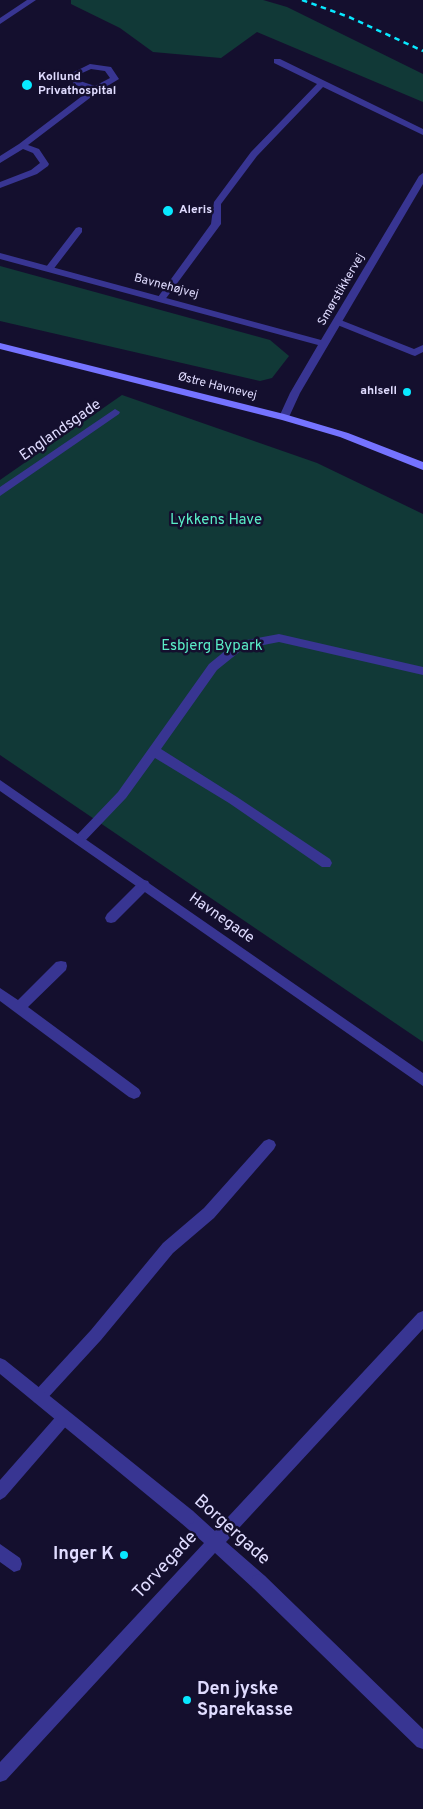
<!DOCTYPE html>
<html>
<head>
<meta charset="utf-8">
<style>
  body { margin:0 }
  canvas { display:block; background:#140f2e }
</style>
</head>
<body>
<canvas width="423" height="1809"></canvas>
<script>
const ctx = document.querySelector('canvas').getContext('2d');
ctx.lineJoin = 'round';
function paint(path, color) {
  ctx.fillStyle = color;
  ctx.fill(path, 'evenodd');
}
function poly(rows) {
  const path = new Path2D();
  for (const r of rows) {
    path.moveTo(r[0], r[1]);
    for (let i = 2; i < r.length; i += 2) path.lineTo(r[i], r[i + 1]);
  }
  return path;
}
function trace(path, color, width, dash) {
  ctx.strokeStyle = color;
  ctx.lineWidth = width;
  ctx.lineCap = dash ? 'butt' : 'round';
  ctx.setLineDash(dash || []);
  ctx.stroke(path);
}
function write(font, color, halo, rows, align = 'center') {
  ctx.font = font + ' Overpass,sans-serif';
  ctx.lineWidth = 5;
  ctx.setLineDash([]);
  ctx.textBaseline = 'middle';
  ctx.strokeStyle = halo;
  ctx.fillStyle = color;
  for (const [text, x, y, turn = 0] of rows) {
    ctx.save();
    ctx.translate(x, y);
    ctx.rotate((+turn || 0) * Math.PI / 180);
    ctx.textAlign = isNaN(turn) ? turn : align;
    if (halo) ctx.strokeText(text, 0, 0);
    ctx.fillText(text, 0, 0);
    ctx.restore();
  }
}
paint(poly([
  [71,0,263,0,287,7,423,74,423,102,257,32,221,58,153,52,120,28,71,4],
  [0,266,270,340,289,356,272,378,260,381,0,321],
  [122,395,317,463,423,514,423,1042,0,755,0,480]
]), '#113937');
paint(poly([
  [274,59,280,59,423,129,423,135,323,87,257,156,221,204,221,224,164,301,158,301,158,297,211,224,214,202,251,152,317,84,274,63,274,59],
  [90,64,111,67,119,79,99,91,28,145,39,149,49,164,48,166,37,174,0,188,0,182,31,170,40,163,33,153,23,149,0,163,0,156,19,144,90,90,73,84,72,73,90,64],
  [91,69,105,71,110,78,95,86,80,81,80,74,91,69],
  [79,227,82,228,82,232,52,271,46,271,46,267,76,228,79,227],
  [338,319,414,349,423,345,423,352,415,356,412,355,335,324,333,322,338,319],
  [279,634,423,667,423,675,279,642,243,649,217,670,161,749,237,797,330,859,332,863,330,867,322,867,229,803,155,758,126,798,83,843,75,843,73,840,75,837,118,792,209,664,236,642,279,634],
  [144,880,148,881,150,885,148,889,115,922,111,923,107,922,105,918,107,914,140,881,144,880],
  [61,961,66,962,67,966,66,970,28,1007,139,1089,141,1093,139,1097,134,1099,129,1097,0,1001,0,988,18,1000,56,962,61,961],
  [269,1139,274,1141,276,1145,274,1149,214,1218,173,1253,101,1340,44,1402,39,1404,34,1402,32,1397,34,1392,91,1330,163,1243,204,1208,264,1141,269,1139],
  [64,1410,69,1413,72,1418,69,1423,5,1497,0,1500,0,1480,59,1413,64,1410],
  [0,1544,20,1558,22,1564,20,1570,14,1572,0,1562,0,1544]
]), '#383592');
paint(poly([
  [423,1311,423,1329,226,1542,265,1576,267,1582,265,1588,259,1590,253,1588,215,1553,6,1780,0,1782,0,1762,204,1543,181,1523,179,1517,181,1511,187,1509,193,1511,215,1531,418,1313,423,1311]
]), '#383592');
paint(poly([
  [27,0,36,0,0,24,0,18,27,0],
  [423,173,423,184,300,393,289,417,284,420,279,417,290,393,318,345,0,259,0,253,321,340,419,176,423,173],
  [115,409,120,412,119,414,0,496,0,487,115,409],
  [0,780,423,1073,423,1086,0,791,0,780],
  [0,1358,5,1360,193,1511,195,1517,193,1523,187,1525,181,1523,0,1374,0,1358],
  [259,1574,265,1576,423,1729,423,1749,417,1747,253,1588,251,1582,253,1576,259,1574]
]), '#383592');
paint(poly([
  [0,343,284,414,348,433,423,462,423,470,340,437,282,420,0,349,0,343]
]), '#7573ff');
trace(poly([
  [302,0,349,17,423,51]
]), '#08e8ff', 2.5, [5.5, 4.5]);
for (const [x, y, r, color] of [
  [27,85,6,"#08e8ff"],
  [168,211,6,"#08e8ff"],
  [407,392,5,"#08e8ff"],
  [124,1555,5,"#08e8ff"],
  [187,1700,5,"#08e8ff"]
]) {
  const dot = new Path2D();
  dot.arc(x, y, r, 0, 2 * Math.PI);
  ctx.fillStyle = color;
  ctx.fill(dot);
  trace(dot, '#140f2e', 2);
}
write('bold 12px', '#e0dcff', '#140f2e', [
  ["Kollund",38,78],
  ["Privathospital",38,92],
  ["Aleris",179,211],
  ["ahlsell",397,392,"right"]
], 'left');
write('12px', '#e0dcff', '#140f2e', [
  ["Bavnehøjvej",166,287,15],
  ["Smørstikkervej",342,290,-60],
  ["Østre Havnevej",217,387,14]
]);
write('15px', '#e0dcff', '#140f2e', [
  ["Englandsgade",61,431,-35],
  ["Havnegade",221,919,35]
]);
write('15px', '#5aedc7', '#140f2e', [
  ["Lykkens Have",216,521],
  ["Esbjerg Bypark",212,647]
]);
write('18px', '#e0dcff', '#140f2e', [
  ["Borgergade",231,1531,42],
  ["Torvegade",166,1566,-47]
]);
write('bold 18px', '#e0dcff', '#140f2e', [
  ["Inger K",114,1555],
  ["Den jyske",197,1690,"left"],
  ["Sparekasse",197,1711,"left"]
], 'right');
</script>
</body>
</html>
